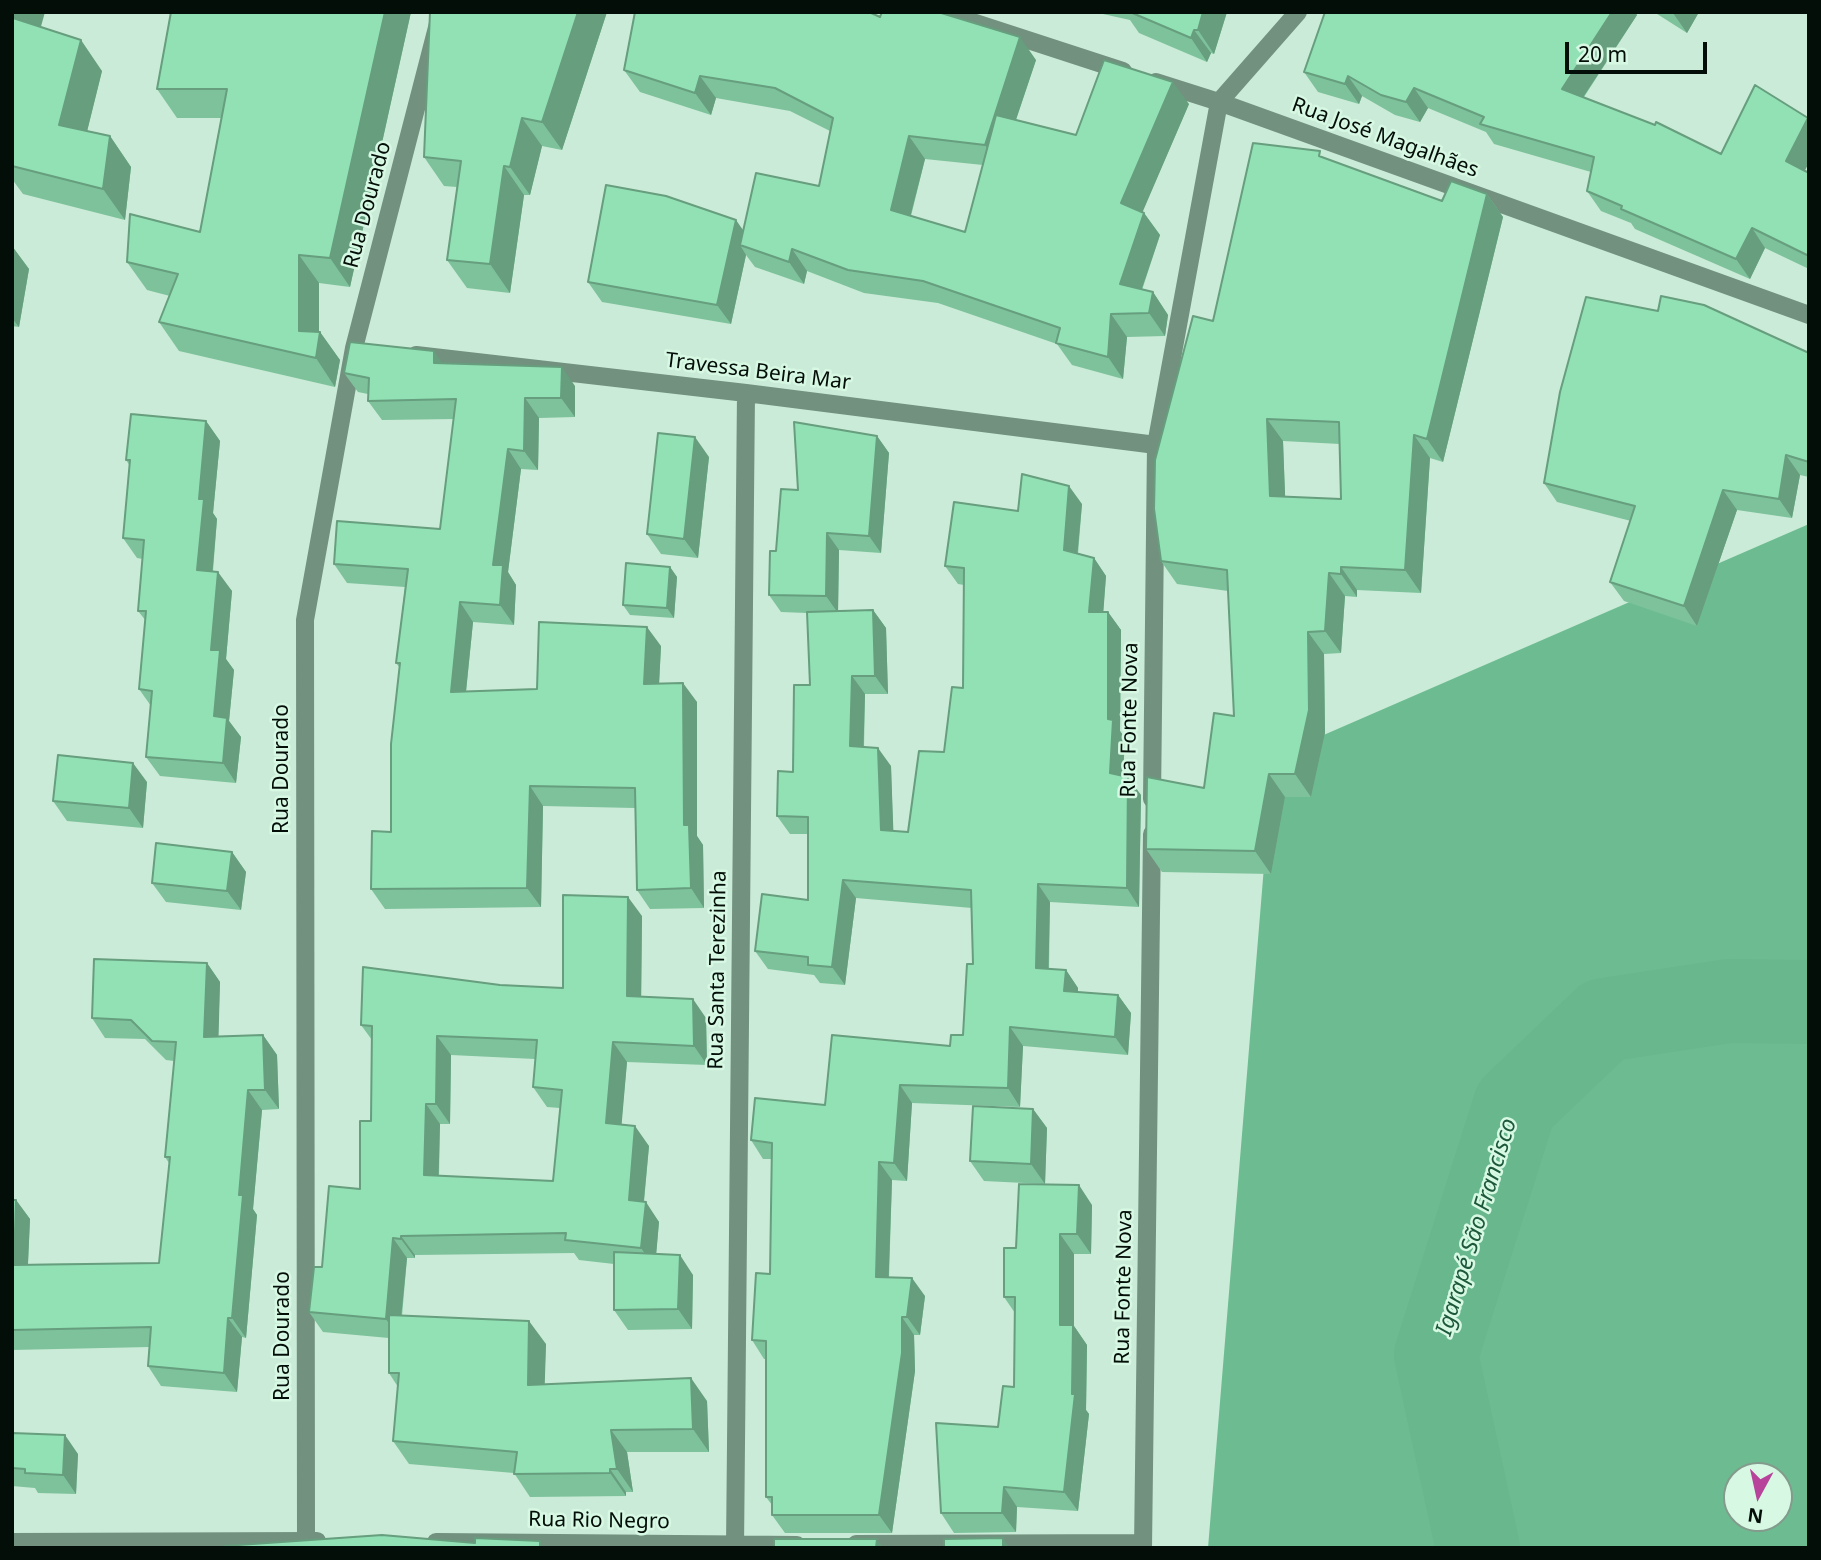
<!DOCTYPE html>
<html>
<head>
<meta charset="utf-8">
<style>
  body { margin:0 }
  #map { position:relative; width:1821px; height:1560px; overflow:hidden; background:#caebd7; font-family:"Noto Sans",sans-serif }
  canvas { display:block }
  .frame { position:absolute; inset:0; border:14px solid #040e08; pointer-events:none }
  .north { position:absolute; left:1723px; top:1462px; width:70px; height:70px; box-sizing:border-box; background:#d7f9e4; border:2px solid #839b8c; border-radius:50%; rotate:188deg; font-size:19px; font-weight:700; line-height:28px; text-align:center; color:#040e08 }
  .north::after { content:''; display:block; margin:auto; width:24px; height:32px; background:#b8439b; clip-path:polygon(50% 0,100% 100%,50% 72%,0 100%) }
  .scale { position:absolute; left:1565px; top:42px; width:142px; height:32px; box-sizing:border-box; border:4px solid #040e08; border-top:0; padding-left:9px; font-size:21px; line-height:24px; white-space:nowrap; color:#040e08; -webkit-text-stroke:5px #d7f9e4; paint-order:stroke }
</style>
</head>
<body>
<div id="map">
<canvas width="1821" height="1560"></canvas>
<div class="frame"></div>
<div class="north">N</div>
<div class="scale">20 m</div>
</div>
<script>
const ctx = document.querySelector('canvas').getContext('2d');
ctx.lineJoin = 'round';
function paint(path, color) {
  ctx.fillStyle = color;
  ctx.fill(path, 'evenodd');
}
function poly(rows) {
  const path = new Path2D();
  for (const r of rows) {
    path.moveTo(r[0], r[1]);
    for (let i = 2; i < r.length; i += 2) path.lineTo(r[i], r[i + 1]);
  }
  return path;
}
function trace(path, color, width, dash) {
  ctx.strokeStyle = color;
  ctx.lineWidth = width;
  ctx.lineCap = dash ? 'butt' : 'round';
  ctx.setLineDash(dash || []);
  ctx.stroke(path);
}
function write(font, color, halo, rows, align = 'center') {
  ctx.font = font + ' "Noto Sans",sans-serif';
  ctx.lineWidth = 5;
  ctx.setLineDash([]);
  ctx.textBaseline = 'middle';
  ctx.strokeStyle = halo;
  ctx.fillStyle = color;
  for (const [text, x, y, turn = 0] of rows) {
    ctx.save();
    ctx.translate(x, y);
    ctx.rotate((+turn || 0) * Math.PI / 180);
    ctx.textAlign = isNaN(turn) ? turn : align;
    if (halo) ctx.strokeText(text, 0, 0);
    ctx.fillText(text, 0, 0);
    ctx.restore();
  }
}
paint(poly([
  [1809,524,1809,1548,1208,1548,1273,757],
  [1737,1476,1779,1476,1779,1518,1737,1518]
]), '#6dbc91');
trace(poly([
  [1478,1548,1436,1355,1515,1105,1604,1020,1729,1001,1809,1002]
]), '#68b78d', 84);
trace(poly([
  [942,12,1123,71],
  [1156,82,1219,102,1809,315],
  [416,355,746,393,1156,445],
  [1152,799,1156,445,1219,102,1298,12],
  [306,1540,305,620,354,348,441,12],
  [12,1542,317,1541],
  [436,1542,797,1545],
  [856,1544,1143,1543],
  [735,1548,746,393],
  [1143,1548,1152,834]
]), '#72917f', 18);
paint(poly([
  [12,12,41,27,102,71,87,131,110,136,131,167,125,220,23,194,12,179],
  [171,12,411,12,350,287,319,283,319,332,320,332,340,360,335,387,179,351,159,322,170,296,147,290,127,262,200,232,221,118,177,118,157,89],
  [430,12,607,12,562,150,542,146,530,195,524,195,510,293,467,288,447,260,457,187,444,186,424,157],
  [1102,12,1227,12,1214,54,1211,53,1207,62,1139,33,1130,20,1103,14],
  [1325,12,1635,12,1637,15,1584,97,1721,154,1805,171,1809,173,1809,269,1765,248,1750,279,1635,229,1631,223,1601,211,1587,191,1591,172,1494,144,1486,132,1428,108,1420,122,1395,115,1362,96,1359,104,1318,92,1304,72],
  [1654,12,1699,12,1687,33],
  [880,17,1036,60,1016,120,1076,135,1189,104,1142,212,1144,213,1160,235,1142,290,1153,292,1168,315,1165,336,1127,337,1123,379,1072,365,1057,344,938,303,864,293,807,271,804,284,755,267,746,255,731,324,602,302,588,282,743,230,819,186,830,131,790,111,716,98,711,115,640,92,624,70],
  [925,159,983,165,965,232,911,216],
  [1324,158,1442,201,1487,194,1503,217,1443,462,1430,458,1421,593,1357,590,1357,597,1345,596,1341,653,1324,654,1325,733,1311,797,1285,797,1271,874,1162,872,1146,849,1204,788,1234,716,1228,591,1177,584,1161,561,1213,321],
  [1283,441,1340,444,1341,499,1285,497],
  [12,246,29,269,19,327,12,326],
  [1809,353,1809,477,1800,475,1792,518,1737,510,1697,626,1624,601,1610,582,1631,521,1557,502,1544,483],
  [442,363,575,386,575,417,539,418,538,470,521,469,508,572,516,585,514,625,473,622,466,692,537,689,661,646,659,684,697,702,697,836,703,845,704,908,650,909,637,890,635,808,543,806,541,907,385,909,371,889,391,832,400,668,396,663,405,587,347,583,334,564,440,529,454,419,382,420,368,401,368,394,358,392,344,373],
  [206,421,220,441,213,513,217,519,213,571,232,591,226,659,234,670,229,721,241,737,236,783,160,776,146,757,151,706,139,689,146,621,138,611,143,559,137,558,123,538,130,466,126,460],
  [877,436,889,453,881,553,839,550,838,611,873,610,886,628,888,694,865,694,864,747,891,766,893,831,908,832,944,752,963,688,964,585,958,584,945,566,1018,511,1082,504,1078,554,1094,558,1106,576,1103,612,1108,612,1121,630,1120,731,1125,738,1123,776,1141,795,1139,907,1050,902,1049,969,1066,970,1078,988,1078,992,1118,995,1131,1013,1128,1055,1023,1046,1020,1107,912,1103,907,1181,892,1180,889,1278,925,1296,920,1335,914,1335,915,1371,892,1533,785,1533,772,1515,772,1505,766,1497,766,1359,764,1359,752,1340,770,1274,772,1159,763,1159,751,1140,950,1046,963,1035,973,964,972,908,856,898,845,985,820,983,814,975,768,969,755,951,808,900,808,834,790,834,777,816,793,772,810,685,807,613,781,612,769,595,776,551,798,490],
  [709,457,698,558,661,554,647,534],
  [670,567,677,577,674,618,630,615,623,605],
  [147,782,143,828,67,821,53,801],
  [232,852,246,872,241,910,166,902,152,883],
  [642,916,641,996,706,1018,707,1065,627,1062,621,1125,649,1146,644,1202,659,1222,656,1254,693,1275,692,1329,628,1330,614,1310,614,1264,579,1260,574,1253,415,1255,415,1258,407,1258,402,1316,546,1344,544,1385,707,1401,709,1452,627,1452,633,1492,626,1492,626,1496,530,1497,514,1473,409,1464,393,1441,398,1387,389,1373,389,1338,323,1332,309,1312,322,1267,360,1189,371,1121,372,1040,361,1025,500,985,563,988],
  [451,1055,535,1059,533,1087,547,1107,560,1108,553,1181,439,1176,440,1124,450,1124],
  [207,963,220,982,218,1036,263,1035,277,1055,279,1109,262,1110,253,1209,257,1215,246,1338,242,1337,237,1392,161,1386,148,1366,149,1347,12,1350,12,1200,16,1200,30,1219,28,1264,159,1263,169,1163,165,1157,174,1061,166,1060,145,1039,105,1038,92,1018],
  [1033,1109,1047,1128,1045,1184,984,1181,970,1161],
  [1092,1205,1091,1254,1074,1254,1074,1326,1087,1345,1086,1410,1089,1414,1078,1511,1017,1507,1016,1532,954,1533,941,1513,998,1427,1014,1387,1015,1313,1004,1297,1016,1248],
  [12,1433,78,1454,76,1494,38,1493,35,1488,12,1486]
]), '#7dc29b');
paint(poly([
  [15,12,45,12,35,48,13,18],
  [385,12,411,12,350,287,330,258],
  [578,12,607,12,562,150,542,122],
  [1203,12,1227,12,1214,54,1198,30],
  [1612,12,1635,12,1637,15,1576,108,1562,89],
  [1674,12,1699,12,1687,33,1673,13],
  [1194,30,1211,53,1207,62,1191,38],
  [1020,37,1036,60,1000,167,985,145],
  [81,40,102,71,81,156,59,125],
  [700,76,716,98,711,115,695,93],
  [1348,76,1362,96,1359,104,1345,84],
  [1173,82,1189,104,1137,225,1121,203],
  [1414,88,1428,108,1420,122,1406,102],
  [522,118,542,146,530,195,510,167],
  [1808,118,1809,120,1809,163,1799,181,1786,161],
  [110,136,131,167,125,220,103,189],
  [909,136,925,159,906,233,891,210],
  [504,166,524,195,510,293,490,264],
  [1487,194,1503,217,1443,462,1427,439],
  [1144,213,1160,235,1136,306,1120,284],
  [736,220,750,240,740,245,746,255,731,324,717,305],
  [1752,228,1765,248,1750,279,1736,259],
  [12,246,29,269,19,327,12,318],
  [792,249,807,271,804,284,789,262],
  [299,255,319,283,319,339,320,332,340,360,335,387,316,358,299,331],
  [1153,292,1168,315,1165,336,1149,313],
  [1111,314,1127,337,1123,379,1108,357],
  [434,351,447,370,434,363],
  [562,367,575,386,575,417,561,398],
  [525,398,539,418,538,470,524,451],
  [1267,419,1283,441,1286,519,1270,496],
  [206,421,220,441,213,513,217,519,211,589,197,570,199,499],
  [1414,435,1430,458,1421,593,1405,570],
  [877,436,889,453,881,553,869,536],
  [695,437,709,457,698,558,684,539],
  [508,449,521,469,508,572,516,585,514,625,500,605,493,565],
  [1786,455,1800,475,1792,518,1779,499],
  [1069,486,1082,504,1076,569,1064,550],
  [1723,490,1737,510,1697,626,1684,606],
  [827,533,839,550,838,613,826,596],
  [1094,558,1106,576,1102,630,1089,612],
  [670,567,677,577,674,618,667,608],
  [1341,567,1357,590,1357,597,1341,574],
  [218,572,232,591,226,659,234,670,229,721,241,737,236,783,223,763,214,716,211,650],
  [1329,573,1345,596,1341,653,1325,631],
  [460,602,473,622,464,711,451,692],
  [873,610,886,628,888,694,875,676],
  [1108,612,1121,630,1120,731,1125,738,1122,791,1110,773,1108,719],
  [647,627,661,646,658,704,644,684],
  [1308,632,1324,654,1325,733,1311,797,1295,774],
  [852,676,865,694,863,764,850,746],
  [683,683,697,702,697,836,703,845,704,908,691,888,684,825],
  [878,748,891,766,894,848,881,830],
  [133,763,147,782,143,828,129,808],
  [1269,774,1285,797,1271,874,1255,851],
  [1128,777,1141,795,1139,907,1127,888],
  [530,786,543,806,541,907,527,888],
  [232,852,246,872,241,910,227,891],
  [843,880,856,898,845,985,832,967],
  [1038,884,1050,902,1048,986,1036,968],
  [628,897,642,916,641,1015,627,996],
  [207,963,220,982,218,1056,204,1037],
  [1066,970,1078,988,1077,1009,1064,991],
  [1118,995,1131,1013,1128,1055,1115,1037],
  [693,999,706,1018,707,1065,694,1046],
  [1010,1027,1023,1046,1020,1107,1008,1088],
  [263,1035,277,1055,279,1109,265,1090],
  [437,1036,451,1055,450,1124,436,1104],
  [613,1042,627,1062,620,1143,606,1123],
  [900,1085,912,1103,907,1181,894,1163],
  [248,1090,262,1110,253,1209,257,1215,246,1338,232,1318,239,1195],
  [426,1104,440,1124,438,1195,424,1175],
  [1033,1109,1047,1128,1045,1184,1031,1164],
  [635,1126,649,1146,642,1220,629,1200],
  [879,1162,892,1180,888,1295,876,1277],
  [1079,1185,1092,1205,1091,1254,1077,1234],
  [16,1200,30,1219,27,1284,14,1265],
  [646,1202,659,1222,655,1268,641,1248],
  [1060,1234,1074,1254,1074,1326,1087,1345,1086,1410,1089,1414,1078,1511,1064,1492,1072,1394,1060,1325],
  [401,1236,415,1255,415,1258,401,1239],
  [393,1238,407,1258,399,1339,386,1319],
  [680,1255,693,1275,692,1329,678,1309],
  [912,1278,925,1296,920,1335,907,1317],
  [902,1317,914,1335,915,1371,892,1533,879,1515],
  [228,1318,242,1337,237,1392,224,1373],
  [529,1321,546,1344,544,1408,528,1385],
  [691,1378,707,1401,709,1452,693,1429],
  [611,1430,627,1452,633,1492,617,1469],
  [65,1435,78,1454,76,1494,63,1475],
  [610,1469,626,1492,626,1496,610,1473],
  [1004,1487,1017,1507,1016,1532,1002,1513],
  [1003,1538,1010,1548,1003,1548],
  [877,1539,883,1548,876,1548]
]), '#669e7e');
const building = poly([
  [12,12,15,12,13,18,81,40,59,125,110,136,103,189,12,166,12,12],
  [171,12,385,12,330,258,299,255,299,331,320,332,316,358,159,322,178,274,127,262,130,214,200,232,227,89,157,89,171,12],
  [430,12,578,12,542,122,522,118,510,167,504,166,490,264,447,260,461,161,424,157,430,12],
  [635,12,869,12,880,17,882,12,938,12,1020,37,985,145,909,136,891,210,965,232,996,115,1076,135,1104,60,1173,82,1121,203,1144,213,1120,284,1153,292,1149,313,1111,314,1108,357,1056,343,1060,328,923,281,848,270,792,249,789,262,740,245,756,173,819,186,833,118,775,88,700,76,695,93,624,70,635,12],
  [1130,12,1203,12,1198,30,1194,30,1191,38,1130,12],
  [1325,12,1612,12,1562,89,1655,125,1656,122,1721,154,1755,85,1808,118,1786,161,1809,173,1809,256,1752,228,1736,259,1621,209,1622,206,1587,191,1594,157,1480,124,1484,117,1414,88,1406,102,1381,95,1348,76,1345,84,1304,72,1325,12],
  [1253,143,1320,151,1319,156,1442,201,1451,181,1487,194,1427,439,1414,435,1405,570,1341,567,1341,574,1329,573,1325,631,1308,632,1309,710,1295,774,1269,774,1255,851,1146,849,1147,777,1204,788,1214,713,1234,716,1227,570,1161,561,1154,509,1155,460,1193,316,1213,321,1253,143],
  [1267,419,1339,422,1341,499,1270,496,1267,419],
  [606,185,666,196,736,220,717,305,588,282,606,185],
  [1661,296,1704,305,1809,353,1809,462,1786,455,1779,499,1723,490,1684,606,1610,582,1635,506,1544,483,1560,392,1586,297,1658,311,1661,296],
  [350,342,434,351,434,363,562,367,561,398,525,398,524,451,508,449,493,565,503,565,500,605,460,602,451,692,537,689,539,622,647,627,644,684,683,683,684,825,689,825,691,888,637,890,635,788,530,786,527,888,371,889,372,831,391,832,391,744,400,663,396,663,408,569,334,564,337,521,440,529,456,399,368,401,369,378,344,373,350,342],
  [131,414,206,421,199,499,204,499,197,570,218,572,211,650,220,650,214,716,227,718,223,763,146,757,152,691,139,689,146,611,138,611,144,540,123,538,130,460,126,460,131,414],
  [794,422,877,436,869,536,827,533,826,596,769,595,770,551,776,551,781,489,798,490,794,422],
  [658,433,695,437,684,539,647,534,658,433],
  [1022,474,1069,486,1064,550,1094,558,1089,612,1108,612,1108,719,1113,720,1110,773,1128,777,1127,888,1038,884,1036,968,1066,970,1064,991,1118,995,1115,1037,1010,1027,1008,1088,900,1085,894,1163,879,1162,876,1277,912,1278,907,1317,902,1317,902,1353,879,1515,772,1515,772,1497,766,1497,766,1341,752,1340,756,1273,770,1274,772,1143,751,1140,755,1098,825,1105,832,1035,950,1046,951,1035,963,1035,967,964,973,964,971,890,843,880,832,967,808,965,808,957,755,951,762,894,808,900,808,817,777,816,778,771,793,772,794,685,810,685,807,612,873,610,875,676,852,676,850,746,878,748,881,830,908,832,919,751,944,752,952,687,963,688,964,568,945,566,954,502,1018,511,1022,474],
  [626,563,670,567,667,608,623,605,626,563],
  [58,755,133,763,129,808,53,801,58,755],
  [156,843,232,852,227,891,152,883,156,843],
  [563,895,628,897,627,996,693,999,694,1046,613,1042,606,1123,635,1126,629,1200,646,1202,641,1248,565,1240,566,1233,401,1236,401,1239,393,1238,386,1319,309,1312,314,1267,322,1267,329,1186,360,1189,360,1121,371,1121,372,1026,361,1025,363,967,500,985,563,988,563,895],
  [437,1036,537,1040,533,1087,562,1090,553,1181,424,1175,426,1104,436,1104,437,1036],
  [94,959,207,963,204,1037,263,1035,265,1090,248,1090,239,1195,243,1195,232,1318,228,1318,224,1373,148,1366,151,1327,12,1330,12,1200,16,1200,14,1265,159,1263,170,1157,165,1157,176,1042,152,1041,131,1020,92,1018,94,959],
  [973,1106,1033,1109,1031,1164,970,1161,973,1106],
  [1019,1184,1079,1185,1077,1234,1060,1234,1060,1325,1073,1325,1072,1394,1075,1394,1064,1492,1004,1487,1002,1513,941,1513,936,1423,998,1427,1003,1386,1014,1387,1015,1297,1004,1297,1004,1248,1016,1248,1019,1184],
  [614,1252,680,1255,678,1309,614,1310,614,1252],
  [389,1315,529,1321,528,1385,691,1378,693,1429,611,1430,617,1469,610,1469,610,1473,514,1474,517,1452,393,1441,399,1373,389,1373,389,1315],
  [12,1433,65,1435,63,1475,25,1473,25,1469,12,1468,12,1433],
  [382,1535,475,1543,475,1538,540,1541,540,1548,224,1548,224,1546,382,1535],
  [1003,1538,1003,1548,944,1548,944,1539,1003,1538],
  [774,1539,877,1539,876,1548,774,1548,774,1539]
]);
paint(building, '#91e1b4');
trace(building, '#669e7e', 2);
write('21px', '#040e08', '#d7f9e4', [
  ["Rua José Magalhães",1385,138,20],
  ["Rua Dourado",368,205,-75],
  ["Travessa Beira Mar",758,372,7],
  ["Rua Fonte Nova",1130,720,-89],
  ["Rua Dourado",282,769,-90],
  ["Rua Santa Terezinha",718,970,-89],
  ["Rua Fonte Nova",1124,1287,-89],
  ["Rua Dourado",283,1336,-90],
  ["Rua Rio Negro",599,1521,1]
]);
write('italic 23px', '#1d583b', '#d7f9e4', [
  ["Igarapé São Francisco",1477,1227,-73]
]);
</script>
</body>
</html>
